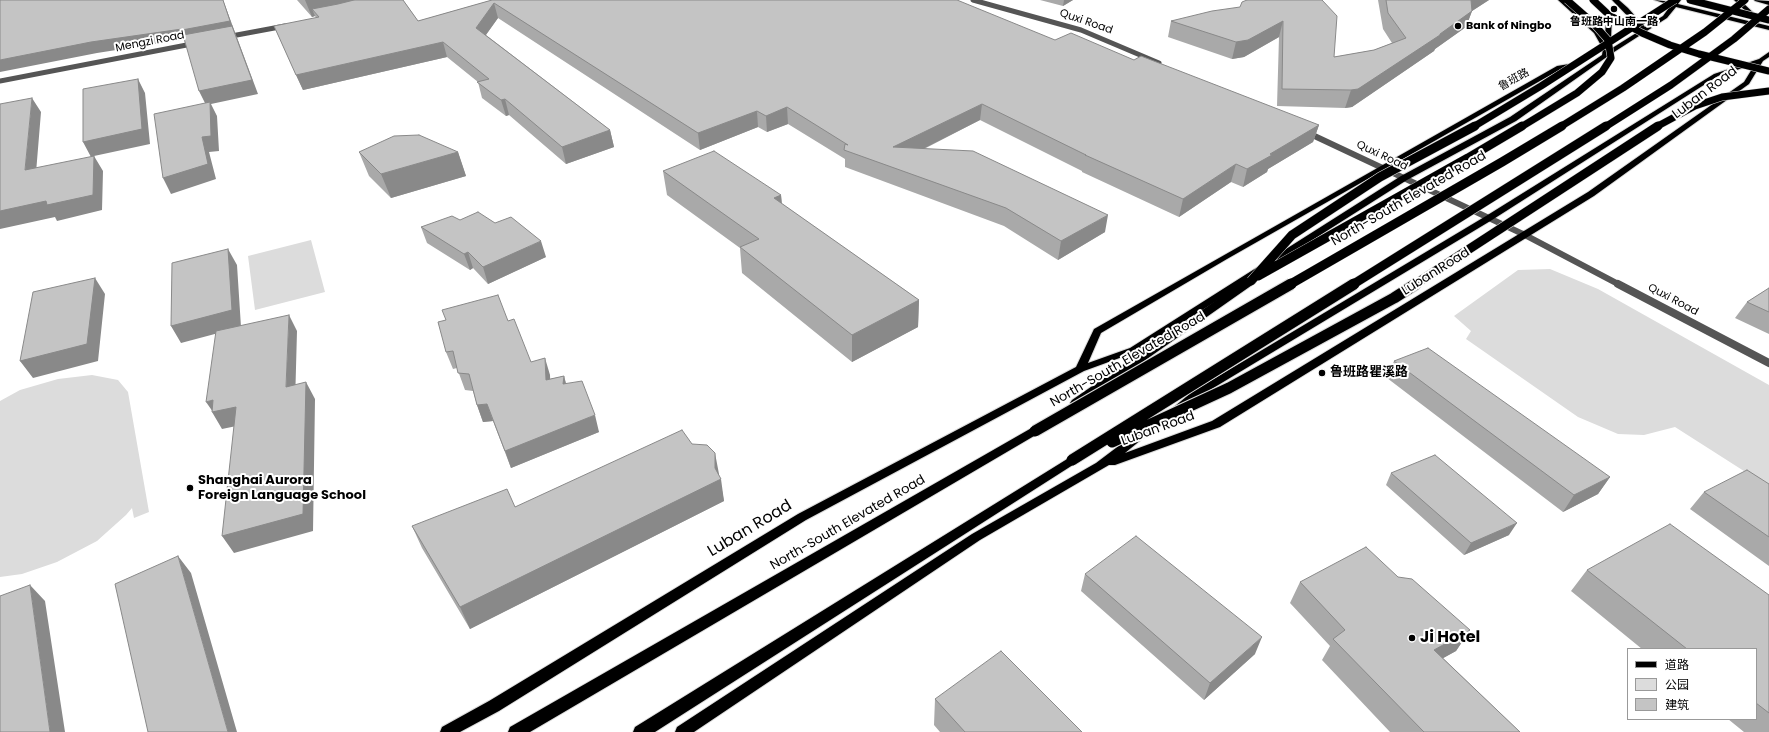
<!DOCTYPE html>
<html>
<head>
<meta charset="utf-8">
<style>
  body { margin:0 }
  #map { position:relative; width:1769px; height:732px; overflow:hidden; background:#fff; font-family:Poppins,"Noto Sans SC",sans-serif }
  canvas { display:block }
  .legend { position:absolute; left:1627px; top:648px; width:130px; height:72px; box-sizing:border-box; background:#fff; border:1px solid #999; margin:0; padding:5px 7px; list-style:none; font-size:12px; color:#000 }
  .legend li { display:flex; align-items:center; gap:8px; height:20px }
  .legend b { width:20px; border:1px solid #999 }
</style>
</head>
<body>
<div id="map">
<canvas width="1769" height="732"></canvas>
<ul class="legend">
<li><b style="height:5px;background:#000"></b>道路</li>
<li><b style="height:11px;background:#dcdcdc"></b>公园</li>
<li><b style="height:11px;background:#c4c4c4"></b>建筑</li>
</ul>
</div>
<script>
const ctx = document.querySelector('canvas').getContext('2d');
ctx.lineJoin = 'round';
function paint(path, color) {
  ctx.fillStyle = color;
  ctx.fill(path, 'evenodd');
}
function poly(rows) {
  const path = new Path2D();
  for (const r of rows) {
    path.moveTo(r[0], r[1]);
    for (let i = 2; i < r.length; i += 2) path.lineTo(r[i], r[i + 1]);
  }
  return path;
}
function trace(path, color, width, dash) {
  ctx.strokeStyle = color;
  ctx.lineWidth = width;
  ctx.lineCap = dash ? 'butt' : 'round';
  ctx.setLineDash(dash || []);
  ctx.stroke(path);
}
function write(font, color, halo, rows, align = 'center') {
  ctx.font = font + ' Poppins,"Noto Sans SC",sans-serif';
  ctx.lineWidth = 4;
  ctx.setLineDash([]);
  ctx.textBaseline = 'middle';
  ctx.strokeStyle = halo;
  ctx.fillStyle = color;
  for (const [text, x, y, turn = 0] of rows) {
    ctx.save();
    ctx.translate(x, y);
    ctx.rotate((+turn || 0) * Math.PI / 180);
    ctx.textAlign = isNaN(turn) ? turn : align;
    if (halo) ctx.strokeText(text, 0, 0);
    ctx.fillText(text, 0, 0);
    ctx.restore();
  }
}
paint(poly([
  [311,240,325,292,255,310,248,256],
  [1550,269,1598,289,1769,385,1769,487,1675,427,1644,435,1618,434,1578,417,1466,339,1471,331,1454,316,1518,270],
  [92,375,118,380,128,392,149,512,134,518,132,508,126,515,97,541,57,562,22,574,0,577,0,401,20,390,58,379]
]), '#dcdcdc');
const primary = poly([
  [1558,0,1564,0,1598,31,1609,50,1641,30,1612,0,1619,0,1628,8,1645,27,1663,16,1671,5,1654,0,1673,2,1675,0,1681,0,1678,4,1769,26,1769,30,1676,7,1667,18,1611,54,1516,121,1407,180,1136,352,1084,371,806,520,499,711,460,732,440,732,442,727,489,701,798,514,1076,367,1094,329,1557,66,1581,62,1581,64,1561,69,1227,259,1101,333,1088,363,1130,348,1401,176,1510,117,1602,55,1603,49,1594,33,1558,0],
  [1734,0,1740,0,1761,20,1761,22,1757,22,1734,0],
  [1754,0,1769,1,1769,5,1755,1,1754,0],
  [1769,52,1769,57,1763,61,1749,84,1594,196,1220,427,1115,465,1109,465,980,540,694,732,675,732,677,727,972,534,1096,463,1149,423,1157,423,1158,426,1125,453,1212,421,1588,192,1744,82,1755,64,1718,76,1492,220,1200,396,1178,414,1170,414,1169,411,1192,392,1486,216,1714,74,1759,59,1769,52]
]);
const trunk = poly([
  [1609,13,1612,15,1611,40,1608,42,1605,40,1606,15,1609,13],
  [1251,278,1255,279,1256,281,1255,283,1080,406,1072,406,1070,403,1072,400,1247,279,1251,278],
  [1042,422,1046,423,1048,426,1046,429,530,732,508,732,510,727,1042,422],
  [1072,456,1076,457,1078,460,1076,463,655,732,633,732,635,727,1072,456]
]);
trace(primary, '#dbdbdb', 2);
trace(trunk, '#dbdbdb', 2);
trace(poly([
  [973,0,1081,30,1159,63]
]), '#555', 5);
trace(poly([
  [1306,132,1525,235,1620,285]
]), '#555', 6);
trace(poly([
  [1618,284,1769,363]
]), '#555', 8);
trace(poly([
  [226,37,285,26],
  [0,81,197,43]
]), '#555', 5);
paint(primary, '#000');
paint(trunk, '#000');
const trunkBridgeFar2 = poly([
  [1593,0,1609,15,1642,33,1670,45,1699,54,1769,71],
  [1690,0,1769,20],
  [1473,127,1541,86,1675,0],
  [1521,127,1577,93,1602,72,1611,58,1608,40,1592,22,1567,0],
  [1560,127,1623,88,1705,32,1745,0],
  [1605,127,1671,85,1734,39,1769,9],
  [1656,127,1695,106,1722,97,1769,91]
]);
const trunkBridgeFar1 = poly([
  [1258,276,1468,158,1522,126],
  [1251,281,1292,235,1380,177,1475,126],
  [1289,285,1502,162,1562,126],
  [1352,285,1606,126],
  [1414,285,1658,126]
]);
const trunkBridge = poly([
  [1035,431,1291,284],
  [1112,442,1229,388,1394,298,1416,284],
  [1072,460,1354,284]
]);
trace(trunkBridgeFar2, '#dbdbdb', 8, []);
trace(trunkBridgeFar1, '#dbdbdb', 10, []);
trace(trunkBridge, '#dbdbdb', 13, []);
trace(trunkBridgeFar2, '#000', 7);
trace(trunkBridgeFar1, '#000', 9);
trace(trunkBridge, '#000', 11);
paint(poly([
  [297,0,403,0,418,21,492,0,1055,40,1134,60,1319,125,1313,142,1268,169,1267,172,1243,187,1231,182,1179,217,1082,172,1082,171,980,120,924,149,1105,232,1058,260,1004,226,845,167,845,159,788,124,767,132,758,127,700,150,498,18,486,35,610,130,614,147,566,164,509,115,506,116,482,98,478,82,447,57,303,90,274,26,316,18,315,16,312,17],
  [1040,0,1073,0,1063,6],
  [1322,0,1334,57,1374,50,1392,43,1383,29,1378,0,1489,0,1472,11,1466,27,1435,49,1434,51,1352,107,1345,108,1277,106,1279,37,1244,57,1232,59,1168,37,1171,21],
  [359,152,458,152,466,176,391,198,369,176],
  [663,171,781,195,782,204,919,300,918,327,852,362,742,273,740,248,667,195],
  [460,220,546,257,488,284,473,268,470,270,427,243,421,227],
  [1769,288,1769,334,1735,318,1747,302],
  [508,321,531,362,550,375,550,379,564,376,566,383,599,432,511,468,493,421,483,422,477,405,473,391,465,390,457,368,453,369,446,352],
  [1394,361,1610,477,1598,494,1563,512,1387,378],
  [692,444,719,475,724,501,470,629,422,548,412,526,515,507],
  [1391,473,1509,535,1464,555,1386,485],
  [1769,484,1769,566,1690,509,1704,492],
  [1587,570,1769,595,1769,732,1744,732,1728,719,1756,719,1756,649,1642,649,1571,591],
  [1085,574,1255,654,1204,700,1081,591],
  [1398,577,1470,630,1456,651,1443,658,1520,732,1390,732,1322,660,1330,646,1290,603,1300,582],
  [935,699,1082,732,940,732,934,725]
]), '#a9a9a9');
paint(poly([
  [223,0,258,94,211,104,217,116,219,151,209,152,216,179,171,194,163,178,202,137,206,105,199,91,187,39,97,53,0,72,0,60],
  [305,0,382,0,312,9,315,16,312,17],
  [1064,0,1073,0,1063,6],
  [1471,0,1489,0,1472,11,1466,27,1435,49,1434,51,1352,107,1345,108,1351,90,1440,34],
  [494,3,498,18,480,43,476,28],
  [1283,21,1279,37,1244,57,1232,59,1236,42],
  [443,42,447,57,303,90,296,75],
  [138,79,145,93,150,144,94,156,103,171,102,210,57,221,55,217,0,229,0,211,91,157,83,142],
  [32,98,41,112,35,185,25,170],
  [505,99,509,115,506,116,501,100],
  [982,104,980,120,893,164,893,147],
  [787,107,788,124,767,132,766,116],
  [757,111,758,127,700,150,698,133],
  [1319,125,1313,142,1268,169,1267,172,1243,187,1247,169,1270,154],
  [610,130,614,147,566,164,562,147],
  [458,152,466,176,391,198,381,174],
  [1236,164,1231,182,1179,217,1183,199],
  [781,195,783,220,774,198],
  [1108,215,1105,232,1058,260,1061,241],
  [541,241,546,257,488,284,483,267],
  [228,249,237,265,241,327,181,343,171,326],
  [468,252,473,268,470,270,464,254],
  [95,278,105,294,98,361,33,378,20,361],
  [919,300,918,327,852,362,852,335],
  [289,315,297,331,295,404,286,387],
  [545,358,550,375,551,397,546,380],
  [564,376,568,393,563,384],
  [306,382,315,399,313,531,234,553,222,536],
  [213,400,236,407,246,424,222,429,212,412,213,412,206,402],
  [487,404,493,421,483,422,477,405],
  [595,415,599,432,511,468,505,451],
  [715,453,719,474,719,480,721,479,724,501,470,629,460,607,715,468],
  [1610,477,1598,494,1563,512,1574,495],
  [1517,523,1509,535,1464,555,1471,543],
  [178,556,191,573,237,732,228,732],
  [30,585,45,601,65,732,50,732],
  [1470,630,1456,651,1420,671,1434,650],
  [1262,637,1255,654,1204,700,1210,683]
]), '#898989');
const building = poly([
  [0,0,223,0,230,21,182,30,182,29,91,42,0,60,0,0],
  [354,0,403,0,418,21,492,0,957,0,1055,40,1071,33,1134,60,1141,56,1319,125,1270,154,1272,155,1247,169,1236,164,1183,199,1085,155,1086,155,982,104,893,147,973,151,1108,215,1061,241,1006,208,844,150,845,144,848,145,787,107,766,116,757,111,698,133,494,3,476,28,610,130,562,147,505,99,501,100,477,82,489,79,443,42,296,75,274,26,319,17,312,9,338,4,354,0],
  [1247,0,1322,0,1337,16,1334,57,1374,50,1406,38,1388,13,1386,0,1471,0,1472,11,1440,34,1440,35,1358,89,1351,90,1282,89,1283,21,1248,40,1236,42,1171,21,1212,11,1240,7,1242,2,1247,0],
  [232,26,252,80,199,91,183,35,232,26],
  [138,79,142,129,83,142,83,89,138,79],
  [32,98,25,170,94,156,93,195,47,205,46,201,0,211,0,104,32,98],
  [210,102,211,136,202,137,208,164,163,178,154,114,210,102],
  [419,135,458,152,381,174,359,152,394,136,419,135],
  [714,151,781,195,774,198,919,300,852,335,740,247,759,239,663,171,714,151],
  [478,212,495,223,511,217,541,241,483,267,468,252,464,254,421,227,452,216,460,220,478,212],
  [228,249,232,310,171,326,172,263,228,249],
  [95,278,87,344,20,361,33,292,95,278],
  [1769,288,1769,312,1747,302,1769,288],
  [498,295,508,321,514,319,531,362,545,358,546,380,564,376,563,384,582,381,595,415,505,451,487,404,477,405,469,374,458,373,453,351,446,352,438,322,446,320,442,310,498,295],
  [289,315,286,387,306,382,303,514,222,536,236,407,212,412,213,400,206,402,216,331,289,315],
  [1428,348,1610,477,1574,495,1394,361,1428,348],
  [682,430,692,444,707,445,715,453,715,468,721,479,460,607,412,526,507,489,515,507,682,430],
  [1435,455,1517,523,1471,543,1391,473,1435,455],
  [1747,470,1769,484,1769,537,1704,492,1747,470],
  [1670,524,1769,595,1769,713,1756,703,1756,649,1687,649,1587,570,1670,524],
  [1136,536,1262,637,1210,683,1085,574,1136,536],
  [1366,547,1398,577,1412,579,1470,630,1434,650,1520,732,1424,732,1333,639,1345,630,1300,582,1366,547],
  [178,556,228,732,148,732,115,584,178,556],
  [30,585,50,732,0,732,0,596,30,585],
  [1001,651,1082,732,965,732,935,699,1001,651]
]);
paint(building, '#c4c4c4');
trace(building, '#898989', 1);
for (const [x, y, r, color] of [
  [1614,9,4,"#000"],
  [1458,26,4,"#000"],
  [1322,373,4,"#000"],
  [190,488,4,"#000"],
  [1412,638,4,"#000"]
]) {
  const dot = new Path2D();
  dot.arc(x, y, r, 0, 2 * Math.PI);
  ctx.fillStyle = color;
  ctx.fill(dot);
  trace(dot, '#fff', 1.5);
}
write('11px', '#000', '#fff', [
  ["Quxi Road",1086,22,19],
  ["Mengzi Road",150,42,-11],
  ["鲁班路",1514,80,-29],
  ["Quxi Road",1382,156,25],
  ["Quxi Road",1673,300,28]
]);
write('bold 11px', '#000', '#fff', [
  ["鲁班路中山南一路",1614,22],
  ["Bank of Ningbo",1466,26,"left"]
]);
write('13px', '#000', '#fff', [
  ["Luban Road",1705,93,-37],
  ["North-South Elevated Road",1409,199,-30],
  ["Luban Road",1436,272,-32],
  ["North-South Elevated Road",1128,360,-30],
  ["Luban Road",1158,429,-20],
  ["North-South Elevated Road",848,523,-30]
]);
write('bold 13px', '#000', '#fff', [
  ["鲁班路瞿溪路",1330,373],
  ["Shanghai Aurora",198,481],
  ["Foreign Language School",198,496]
], 'left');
write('16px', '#000', '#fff', [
  ["Luban Road",750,529,-31]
]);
write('bold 16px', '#000', '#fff', [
  ["Ji Hotel",1420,638]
], 'left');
</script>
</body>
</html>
